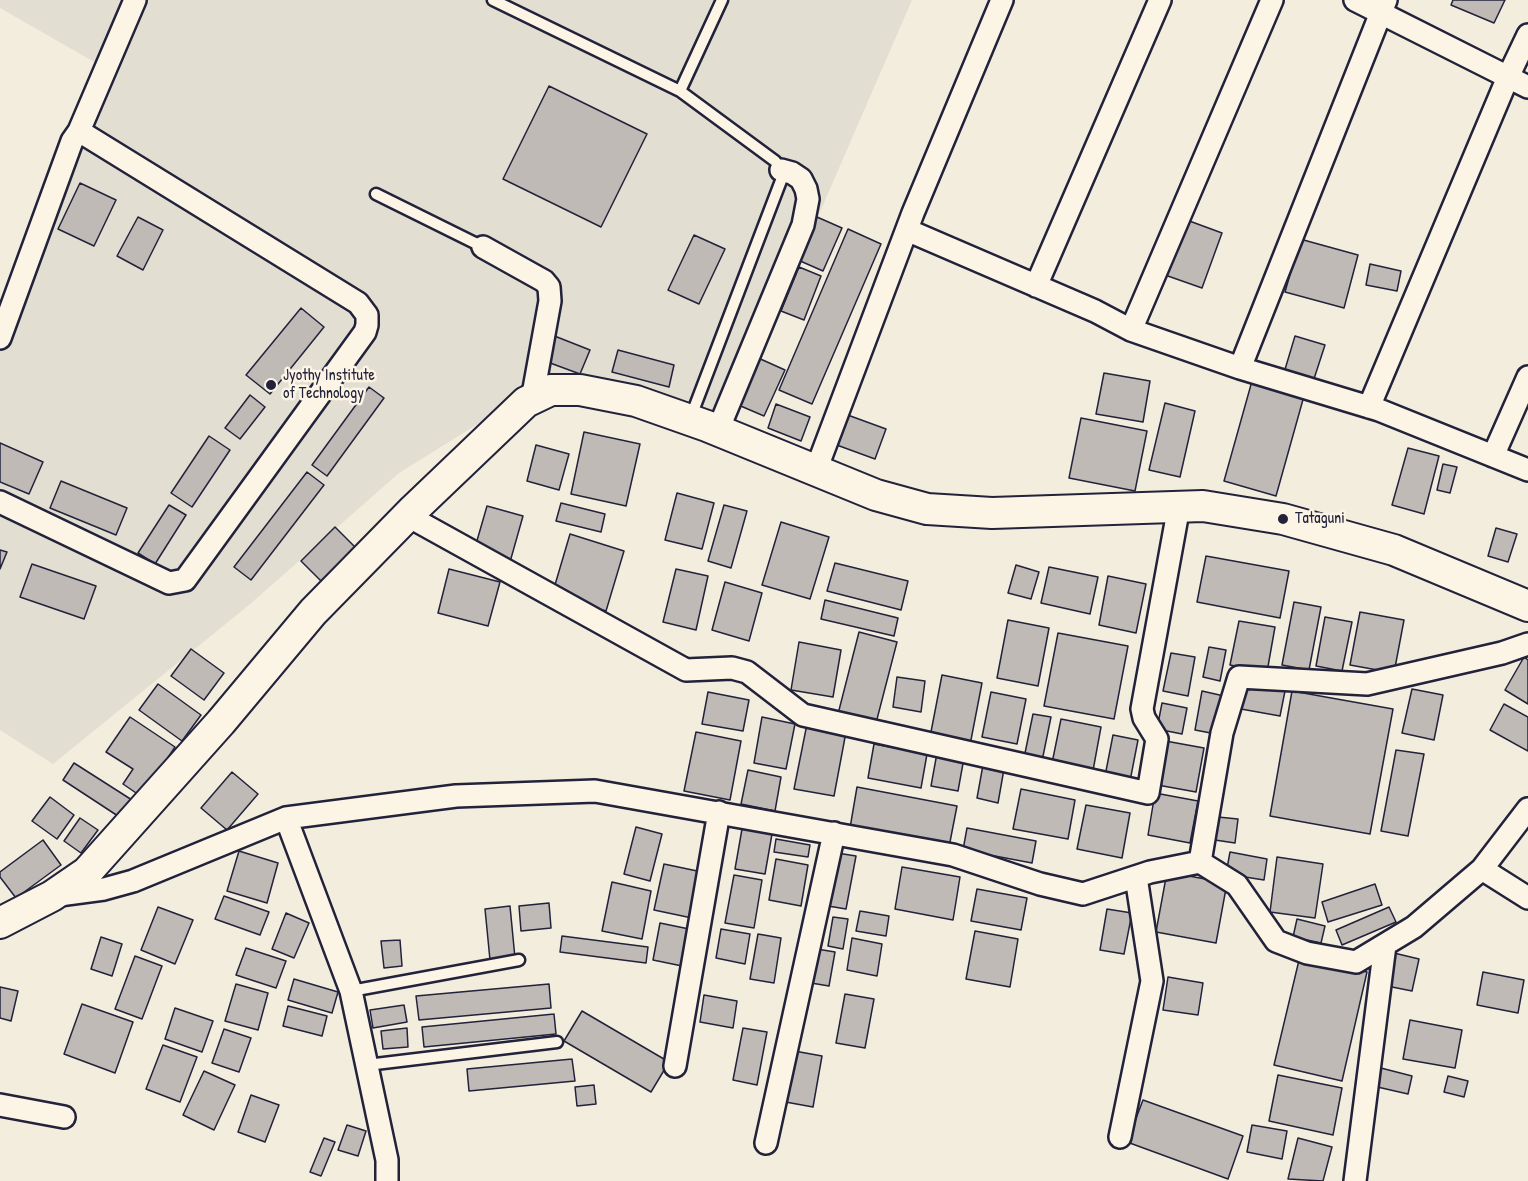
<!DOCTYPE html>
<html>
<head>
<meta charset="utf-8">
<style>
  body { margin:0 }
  canvas { display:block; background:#f3edde }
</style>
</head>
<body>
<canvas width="1528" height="1181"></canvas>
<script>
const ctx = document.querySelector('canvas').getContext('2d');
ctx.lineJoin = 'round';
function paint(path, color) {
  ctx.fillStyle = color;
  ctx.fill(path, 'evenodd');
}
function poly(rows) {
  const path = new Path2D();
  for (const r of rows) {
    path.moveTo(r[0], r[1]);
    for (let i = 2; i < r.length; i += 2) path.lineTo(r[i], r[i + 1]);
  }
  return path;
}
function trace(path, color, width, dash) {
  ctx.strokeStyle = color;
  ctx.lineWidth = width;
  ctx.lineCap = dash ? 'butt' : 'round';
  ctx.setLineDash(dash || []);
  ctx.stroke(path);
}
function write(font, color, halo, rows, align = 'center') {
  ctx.font = font + ' "Patrick Hand",sans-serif';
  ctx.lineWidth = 5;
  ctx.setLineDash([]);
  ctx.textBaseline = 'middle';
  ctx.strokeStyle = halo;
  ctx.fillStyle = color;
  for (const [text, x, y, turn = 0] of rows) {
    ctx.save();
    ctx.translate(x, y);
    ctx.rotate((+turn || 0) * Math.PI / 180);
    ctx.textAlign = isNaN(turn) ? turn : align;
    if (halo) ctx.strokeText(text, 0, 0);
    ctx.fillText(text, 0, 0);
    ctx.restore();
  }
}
paint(poly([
  [0,0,912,0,728,424,550,379,399,473,249,605,53,764,0,730,0,303,103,67,0,8]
]), '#e3ded2');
const building = poly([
  [1453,0,1505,0,1494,23,1451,5,1453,0],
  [549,86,647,134,601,227,503,179,549,86],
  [80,183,116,200,94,246,58,229,80,183],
  [138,217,163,230,143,270,117,256,138,217],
  [817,217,842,228,823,271,798,260,817,217],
  [1184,219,1222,233,1202,288,1165,275,1184,219],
  [848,229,881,244,812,404,779,390,848,229],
  [694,235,725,249,699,304,668,290,694,235],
  [1300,239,1358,255,1344,308,1285,292,1300,239],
  [1370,264,1401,271,1397,291,1366,285,1370,264],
  [799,267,821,276,804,320,781,311,799,267],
  [301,308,324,327,270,394,246,375,301,308],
  [552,335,590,350,580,374,542,360,552,335],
  [1295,336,1325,345,1312,385,1283,376,1295,336],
  [618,350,674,365,669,387,612,372,618,350],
  [756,357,785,370,764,416,736,404,756,357],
  [1104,373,1150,381,1143,422,1096,414,1104,373],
  [1252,381,1304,396,1276,496,1224,481,1252,381],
  [369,387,384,398,327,476,312,465,369,387],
  [250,395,265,407,240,439,225,428,250,395],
  [1165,403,1195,411,1180,477,1149,470,1165,403],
  [776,404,810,417,801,441,768,428,776,404],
  [845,414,886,429,875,459,834,444,845,414],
  [1081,418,1147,431,1135,491,1069,478,1081,418],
  [584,432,640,444,626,506,571,494,584,432],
  [209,436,230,450,192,507,171,493,209,436],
  [0,443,43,462,29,494,0,482,0,443],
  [536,445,569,454,559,490,527,481,536,445],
  [1408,448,1439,456,1424,514,1392,505,1408,448],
  [1443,464,1457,467,1450,493,1437,490,1443,464],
  [307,472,324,485,251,580,234,567,307,472],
  [61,481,127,508,116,535,50,508,61,481],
  [677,493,714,503,702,549,665,540,677,493],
  [561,503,605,514,601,532,556,521,561,503],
  [169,505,186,515,155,564,138,553,169,505],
  [724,505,747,511,731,568,708,561,724,505],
  [487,506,523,516,510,562,474,551,487,506],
  [781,522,829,537,810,599,762,585,781,522],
  [335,527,357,549,323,583,301,561,335,527],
  [1496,528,1517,534,1508,562,1488,556,1496,528],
  [570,534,624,551,606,611,552,595,570,534],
  [0,550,7,552,0,569,0,550],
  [1206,556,1289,571,1280,618,1197,602,1206,556],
  [835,563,908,581,901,610,827,591,835,563],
  [32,564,96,586,84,619,20,597,32,564],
  [1016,565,1039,572,1031,599,1008,593,1016,565],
  [1049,567,1098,577,1090,614,1041,603,1049,567],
  [449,569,500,582,488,626,438,613,449,569],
  [676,569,708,576,696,630,663,622,676,569],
  [1108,576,1146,584,1136,633,1099,625,1108,576],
  [725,582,762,593,749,641,712,630,725,582],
  [825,600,898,618,894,636,821,619,825,600],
  [1294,602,1321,607,1309,670,1282,665,1294,602],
  [1360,612,1404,620,1394,673,1350,665,1360,612],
  [1325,617,1352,622,1342,671,1316,666,1325,617],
  [1008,620,1049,628,1038,686,997,678,1008,620],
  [1239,621,1275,627,1267,672,1230,665,1239,621],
  [859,632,897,642,876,723,838,714,859,632],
  [1058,633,1128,646,1114,719,1044,706,1058,633],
  [799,642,841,650,833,697,791,690,799,642],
  [1209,647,1226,650,1220,681,1203,677,1209,647],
  [191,649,224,673,204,700,171,676,191,649],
  [1171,653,1195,657,1188,696,1163,691,1171,653],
  [1524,657,1528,660,1528,704,1505,690,1524,657],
  [942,675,982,683,970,745,930,737,942,675],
  [897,677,925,681,921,712,893,707,897,677],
  [1246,683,1285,691,1280,716,1241,709,1246,683],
  [158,684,201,715,182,741,139,710,158,684],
  [1412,689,1443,695,1434,740,1402,733,1412,689],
  [1202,691,1224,696,1216,734,1195,730,1202,691],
  [1292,691,1393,709,1370,834,1270,816,1292,691],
  [708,692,749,700,743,731,702,724,708,692],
  [991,692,1026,699,1017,744,982,737,991,692],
  [1162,703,1187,708,1182,734,1157,729,1162,703],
  [1504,704,1528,717,1528,751,1490,730,1504,704],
  [1033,714,1051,717,1042,761,1024,758,1033,714],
  [130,717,175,747,142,797,123,784,133,769,106,752,130,717],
  [762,717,795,724,786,769,754,763,762,717],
  [1061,719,1101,727,1092,776,1051,768,1061,719],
  [807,724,846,732,834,796,794,789,807,724],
  [696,732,741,741,730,800,684,791,696,732],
  [1113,735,1138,740,1130,781,1105,776,1113,735],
  [1160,740,1204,748,1196,792,1152,784,1160,740],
  [874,744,927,754,921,788,868,778,874,744],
  [1396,750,1424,754,1408,836,1381,831,1396,750],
  [937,753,964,758,958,791,931,786,937,753],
  [74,763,132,800,121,818,63,780,74,763],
  [983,765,1004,769,998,803,977,798,983,765],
  [748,770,781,777,775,811,741,804,748,770],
  [232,772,258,794,227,830,201,808,232,772],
  [857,787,957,806,949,847,850,828,857,787],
  [1021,789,1075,800,1068,839,1013,829,1021,789],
  [1155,793,1198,801,1190,843,1148,835,1155,793],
  [50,797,74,815,57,839,32,821,50,797],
  [1086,805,1130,813,1122,858,1077,849,1086,805],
  [1218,817,1238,819,1235,843,1215,840,1218,817],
  [80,818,98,830,81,853,64,841,80,818],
  [636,827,662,834,650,881,624,874,636,827],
  [967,828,1036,841,1032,863,963,850,967,828],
  [742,829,772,834,765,874,735,869,742,829],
  [776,839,810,845,808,857,774,852,776,839],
  [43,840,61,865,16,898,0,877,0,872,43,840],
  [239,851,278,863,267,903,227,891,239,851],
  [1230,852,1267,859,1264,880,1226,874,1230,852],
  [837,853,856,856,846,909,828,906,837,853],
  [1277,857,1323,864,1315,918,1270,912,1277,857],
  [776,859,808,865,801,906,769,900,776,859],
  [664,864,702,872,692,918,654,910,664,864],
  [902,867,960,877,953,920,895,909,902,867],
  [1167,872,1227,883,1216,943,1156,932,1167,872],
  [734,875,762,880,754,928,725,923,734,875],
  [612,882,651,891,642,939,602,931,612,882],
  [1375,884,1382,905,1328,922,1322,902,1375,884],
  [977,889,1027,898,1021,930,971,921,977,889],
  [224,896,269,912,260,935,215,919,224,896],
  [549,903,551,928,521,931,519,906,549,903],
  [510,906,515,958,490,960,485,909,510,906],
  [158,907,193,920,175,964,141,950,158,907],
  [1389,907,1396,922,1342,945,1336,930,1389,907],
  [1107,909,1132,913,1124,954,1100,950,1107,909],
  [860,911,889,916,886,936,856,931,860,911],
  [286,913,309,923,294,958,272,949,286,913],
  [833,917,848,919,843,949,828,946,833,917],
  [1297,919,1325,926,1321,943,1293,937,1297,919],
  [660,923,694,930,687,967,653,960,660,923],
  [721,929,750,934,745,964,716,958,721,929],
  [975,931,1018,939,1010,987,966,979,975,931],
  [758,934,781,938,774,983,750,979,758,934],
  [562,936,648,947,646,963,560,952,562,936],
  [101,937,122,944,112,976,91,969,101,937],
  [852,938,882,944,877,976,847,970,852,938],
  [400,940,402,966,384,968,381,941,400,940],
  [246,948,286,961,276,988,236,975,246,948],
  [811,948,835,952,829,986,805,982,811,948],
  [1394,953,1419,959,1412,991,1387,986,1394,953],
  [135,956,162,966,142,1019,115,1009,135,956],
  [1300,956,1367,972,1342,1081,1274,1065,1300,956],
  [1483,972,1524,980,1518,1013,1477,1005,1483,972],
  [1168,977,1203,983,1198,1015,1163,1010,1168,977],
  [294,979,338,992,332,1013,288,1000,294,979],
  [236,984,268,993,258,1030,225,1021,236,984],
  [549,984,551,1008,419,1020,416,996,549,984],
  [0,987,18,991,11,1021,0,1018,0,987],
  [845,994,874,999,865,1048,836,1043,845,994],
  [704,995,737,1001,733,1028,700,1022,704,995],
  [82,1004,133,1022,115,1073,64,1054,82,1004],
  [404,1005,407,1022,373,1028,370,1010,404,1005],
  [288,1006,327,1016,322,1036,283,1026,288,1006],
  [175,1008,213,1021,202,1052,165,1039,175,1008],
  [582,1011,669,1062,651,1092,564,1041,582,1011],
  [554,1014,556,1034,424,1047,422,1027,554,1014],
  [1410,1020,1462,1030,1455,1068,1403,1059,1410,1020],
  [407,1028,408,1047,383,1049,381,1031,407,1028],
  [743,1028,767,1032,757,1085,733,1080,743,1028],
  [224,1029,251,1038,239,1072,212,1063,224,1029],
  [163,1045,197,1057,180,1102,146,1089,163,1045],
  [789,1050,822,1056,813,1107,780,1101,789,1050],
  [572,1059,575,1081,469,1091,467,1069,572,1059],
  [1377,1067,1412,1076,1408,1094,1373,1086,1377,1067],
  [204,1071,235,1085,214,1130,183,1115,204,1071],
  [1278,1075,1342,1088,1333,1135,1269,1121,1278,1075],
  [1448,1076,1468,1081,1464,1097,1444,1092,1448,1076],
  [594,1085,596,1104,577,1106,575,1087,594,1085],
  [251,1095,279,1105,265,1142,238,1132,251,1095],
  [1143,1100,1243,1136,1228,1179,1127,1142,1143,1100],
  [347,1125,366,1131,358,1156,338,1150,347,1125],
  [1252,1125,1287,1131,1282,1159,1247,1152,1252,1125],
  [324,1138,335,1142,321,1176,310,1172,324,1138],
  [1298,1138,1332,1147,1323,1181,1288,1179,1298,1138]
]);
paint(building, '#bfbab6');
trace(building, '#22223b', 1.5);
const service = poly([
  [493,0,680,91,775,161,781,170,782,178,690,419],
  [680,91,722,0],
  [376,194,483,247],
  [351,991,519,960],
  [367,1065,557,1042]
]);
const minor = poly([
  [1355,0,1508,77,1528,35],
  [907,230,1095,311,1131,330,1240,368,1379,410,1528,470],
  [483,247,544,281,549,287,550,301,532,400],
  [1036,286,1160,0],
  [1131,330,1272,0],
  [0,338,72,141,79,131,135,0],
  [1240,368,1386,0],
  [1369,407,1508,77,1528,87],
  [718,430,803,225,808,199,806,189,801,179,792,173,781,170],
  [1493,456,1528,377],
  [816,470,913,213,1002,0],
  [0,502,169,583,185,580,365,332,367,325,367,315,358,303,79,131],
  [408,516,686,670,732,668,747,672,803,715,1148,793,1157,739,1144,718,1142,709,1179,506],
  [286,818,351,991,387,1160,387,1181],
  [1200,862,1222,733,1239,677,1367,684,1502,653,1528,644],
  [1482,869,1528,809],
  [59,895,104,889,133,881,286,818,456,796,595,791,953,855,1040,884,1083,894,1150,872,1200,862,1237,885,1276,941,1307,953,1356,962,1414,927,1482,869,1528,898],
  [675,1066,719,812],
  [0,1105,64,1117],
  [1120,1137,1152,981,1136,877],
  [766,1143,834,833],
  [1355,1181,1385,945]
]);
const secondary = poly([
  [0,923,52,896,87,872,221,722,313,612,414,509,526,402,551,390,580,390,636,401,707,426,876,495,927,509,992,513,1203,506,1283,519,1394,550,1528,606]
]);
trace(service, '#22223b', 15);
trace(minor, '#22223b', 26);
trace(secondary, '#22223b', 34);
trace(service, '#fcf5e5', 10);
trace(minor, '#fcf5e5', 21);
trace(secondary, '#fcf5e5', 30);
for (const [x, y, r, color] of [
  [271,385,6,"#22223b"],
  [1283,519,6,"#22223b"]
]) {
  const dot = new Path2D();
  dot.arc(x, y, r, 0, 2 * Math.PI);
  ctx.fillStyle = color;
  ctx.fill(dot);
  trace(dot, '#fcf5e5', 2);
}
write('16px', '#22223b', '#fcf5e5', [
  ["Jyothy Institute",283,376],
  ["of Technology",283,394],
  ["Tataguni",1295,519]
], 'left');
</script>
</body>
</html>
